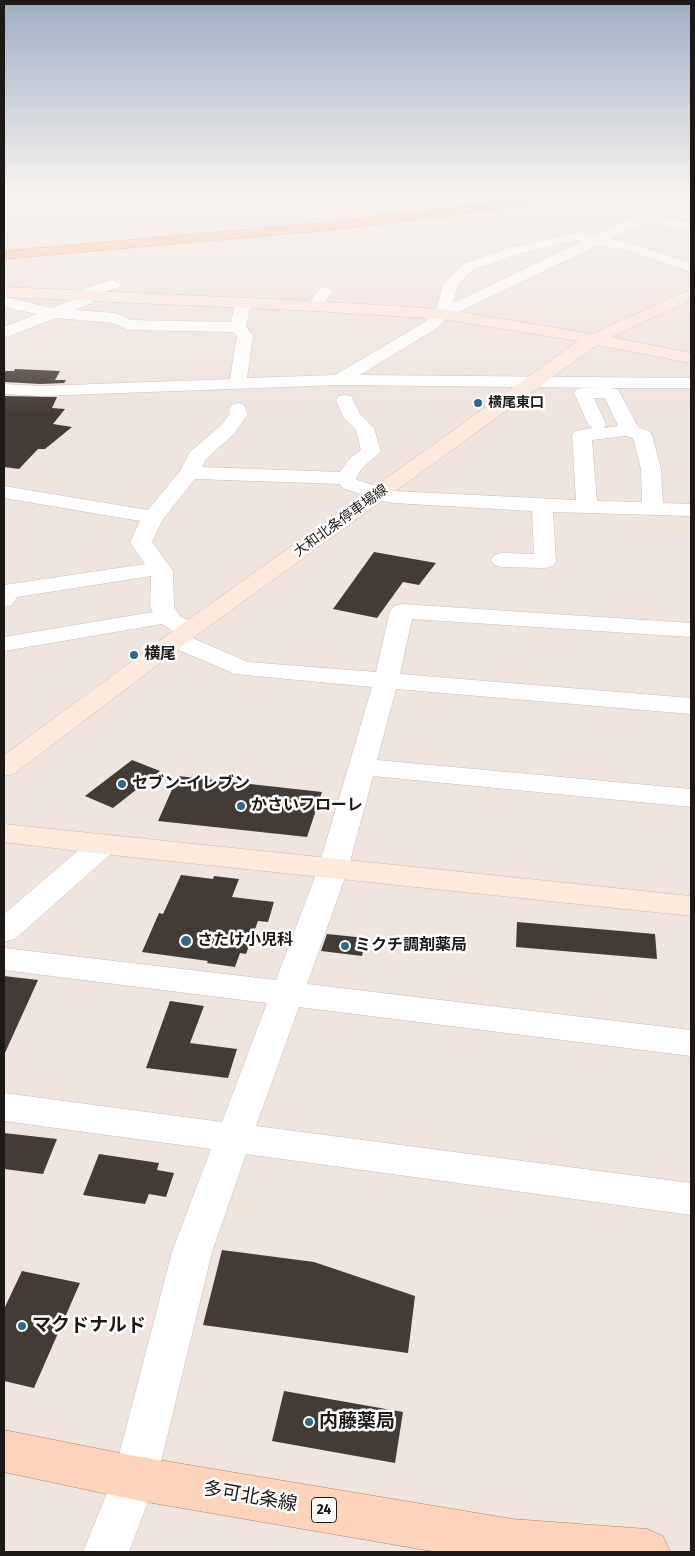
<!DOCTYPE html>
<html>
<head>
<meta charset="utf-8">
<style>
  body { margin:0 }
  #map { position:relative; width:695px; height:1556px; overflow:hidden; background:#efe4de; font-family:"Fira Sans Condensed",sans-serif }
  canvas { display:block }
  .frame { position:absolute; inset:0; border:5px solid #1d1917; pointer-events:none }
</style>
</head>
<body>
<div id="map">
<canvas width="695" height="1556"></canvas>
<div class="frame"></div>
</div>
<script>
const ctx = document.querySelector('canvas').getContext('2d');
ctx.lineJoin = 'round';
function paint(path, color) {
  ctx.fillStyle = color;
  ctx.fill(path, 'evenodd');
}
function poly(rows) {
  const path = new Path2D();
  for (const r of rows) {
    path.moveTo(r[0], r[1]);
    for (let i = 2; i < r.length; i += 2) path.lineTo(r[i], r[i + 1]);
  }
  return path;
}
function trace(path, color, width, dash) {
  ctx.strokeStyle = color;
  ctx.lineWidth = width;
  ctx.lineCap = dash ? 'butt' : 'round';
  ctx.setLineDash(dash || []);
  ctx.stroke(path);
}
function write(font, color, halo, rows, align = 'center') {
  ctx.font = font + ' "Fira Sans Condensed","Noto Sans JP",sans-serif';
  ctx.lineWidth = 5;
  ctx.setLineDash([]);
  ctx.textBaseline = 'middle';
  ctx.strokeStyle = halo;
  ctx.fillStyle = color;
  for (const [text, x, y, turn = 0] of rows) {
    ctx.save();
    ctx.translate(x, y);
    ctx.rotate((+turn || 0) * Math.PI / 180);
    ctx.textAlign = isNaN(turn) ? turn : align;
    if (halo) ctx.strokeText(text, 0, 0);
    ctx.fillText(text, 0, 0);
    ctx.restore();
  }
}
paint(poly([
  [15,369,60,371,55,380,66,380,64,383,41,384,4,382,4,371,14,371],
  [4,396,57,397,52,408,65,409,53,424,72,427,45,449,38,449,19,469,4,467],
  [374,552,436,563,419,585,403,582,377,618,333,609],
  [132,760,160,771,113,808,85,796],
  [178,776,322,792,307,837,158,821],
  [181,875,213,879,214,876,239,879,232,897,274,902,268,922,258,921,246,954,240,953,235,967,207,963,208,961,142,952,159,913,163,914],
  [517,922,655,934,657,959,516,947],
  [327,934,366,938,362,956,321,951],
  [4,976,38,980,4,1055],
  [170,1001,204,1006,190,1043,237,1049,228,1078,146,1068],
  [4,1133,57,1139,43,1174,4,1169],
  [99,1154,159,1163,157,1170,174,1173,166,1197,149,1194,145,1204,83,1195],
  [222,1250,314,1262,415,1296,408,1353,203,1325],
  [22,1271,80,1283,34,1388,4,1381,4,1309],
  [284,1391,403,1412,395,1463,272,1441]
]), '#433b36');
const street = poly([
  [630,194,673,200,691,196,691,204,677,207,658,216,691,223,691,231,646,222,611,239,638,245,691,263,691,272,629,251,599,245,448,317,437,328,360,375,691,378,691,388,611,388,617,389,620,393,638,427,649,431,652,435,661,469,663,503,691,504,691,516,553,512,556,561,553,566,545,568,502,567,494,565,491,560,494,555,502,553,534,554,532,511,393,503,371,498,343,488,340,484,195,479,163,519,152,542,173,571,174,607,180,616,197,625,201,630,197,635,190,637,248,662,376,672,390,611,394,606,402,604,691,623,691,637,412,619,400,674,691,698,691,714,396,689,377,760,691,789,691,807,373,776,348,869,307,984,691,1030,691,1056,299,1007,256,1126,691,1183,691,1215,246,1154,212,1252,157,1478,129,1552,83,1552,113,1478,172,1252,211,1149,4,1121,4,1093,222,1122,267,1003,4,970,4,948,276,980,318,869,372,687,235,674,167,645,164,640,167,635,177,633,162,624,4,651,4,637,153,612,150,607,151,576,17,597,12,605,4,607,4,585,145,564,130,542,140,521,4,498,4,486,148,510,180,471,190,452,220,426,230,414,229,409,232,405,238,403,244,405,248,414,234,434,206,459,202,467,340,472,349,459,361,450,356,430,343,417,336,400,339,396,345,395,351,396,360,414,374,428,381,452,363,467,356,478,357,480,393,491,576,500,572,435,575,431,592,428,588,424,574,393,577,389,583,388,608,388,339,385,41,396,4,394,4,384,41,386,230,379,237,336,233,332,128,330,112,323,56,318,4,338,4,327,37,314,4,307,4,297,53,308,79,297,84,288,113,280,118,282,121,285,118,288,96,294,92,303,75,310,116,313,131,320,231,322,235,303,237,300,243,298,249,300,251,303,246,327,253,336,247,378,335,375,425,322,436,311,443,284,463,264,505,249,577,232,595,236,658,206,626,202,619,198,621,195,630,194],
  [577,240,583,241,453,303,458,285,473,270,515,255,577,240],
  [594,398,605,398,618,426,604,428,606,424,594,398],
  [626,436,633,438,641,469,642,502,597,501,592,440,626,436],
  [325,287,330,289,333,292,330,295,320,309,308,309,306,306,308,303,320,289,325,287],
  [103,836,113,838,118,845,113,852,15,939,4,942,4,914,93,838,103,836]
]);
const secondary = poly([
  [4,287,314,301,442,309,592,334,691,289,691,300,611,337,691,353,691,363,597,345,197,635,14,774,4,776,4,755,181,625,578,341,442,319,314,311,4,297,4,287],
  [4,824,691,896,691,916,103,854,4,842,4,824]
]);
const primary = poly([
  [4,1430,135,1456,512,1519,647,1529,663,1536,670,1552,437,1552,135,1500,4,1472,4,1430]
]);
const highway = poly([
  [539,194,571,194,565,198,494,210,331,230,4,259,4,251,331,222,494,202,539,194]
]);
trace(street, '#c6bcb6', 1);
trace(secondary, '#c6bcb6', 1);
trace(primary, '#ae8064', 1);
trace(highway, '#ae8064', 1);
paint(street, '#fff');
paint(secondary, '#fee9dd');
paint(primary, '#fdd4bb');
paint(highway, '#fcb78e');
const sky = ctx.createLinearGradient(0, 0, 0, 412);
sky.addColorStop(0, '#9eaec3');
sky.addColorStop(0.47, '#f8f3f0');
sky.addColorStop(1, '#f8f3f000');
ctx.fillStyle = sky;
ctx.fillRect(0, 0, 695, 412);
for (const [x, y, r, color] of [
  [478,403,5,"#316983"],
  [134,655,5,"#316983"],
  [122,784,5,"#316983"],
  [241,806,5,"#316983"],
  [186,941,6,"#316983"],
  [345,946,5,"#316983"],
  [22,1326,5,"#316983"],
  [309,1422,5,"#316983"]
]) {
  const dot = new Path2D();
  dot.arc(x, y, r, 0, 2 * Math.PI);
  ctx.fillStyle = color;
  ctx.fill(dot);
  trace(dot, '#fff', 2);
}
write('bold 14px', '#1d1917', '#fff', [
  ["横尾東口",488,403]
], 'left');
write('14px', '#1d1917', '#fff', [
  ["大和北条停車場線",341,521,-36]
]);
for (const [x, y, w] of [
  [324,1510,25]
]) {
  const box = new Path2D();
  box.roundRect(x - w / 2, y - 12.5, w, 25, 4);
  ctx.fillStyle = '#fff';
  ctx.fill(box);
  trace(box, '#1d1917', 1);
}
write('bold 15px', '#1d1917', null, [
  ["24",324,1510]
]);
write('bold 16px', '#1d1917', '#fff', [
  ["横尾",144,655],
  ["セブン-イレブン",132,784],
  ["かさいフローレ",251,806],
  ["さたけ小児科",197,941],
  ["ミクチ調剤薬局",355,946]
], 'left');
write('bold 19px', '#1d1917', '#fff', [
  ["マクドナルド",32,1326],
  ["内藤薬局",319,1422]
], 'left');
write('19px', '#1d1917', '#fff', [
  ["多可北条線",250,1497,10]
]);
</script>
</body>
</html>
